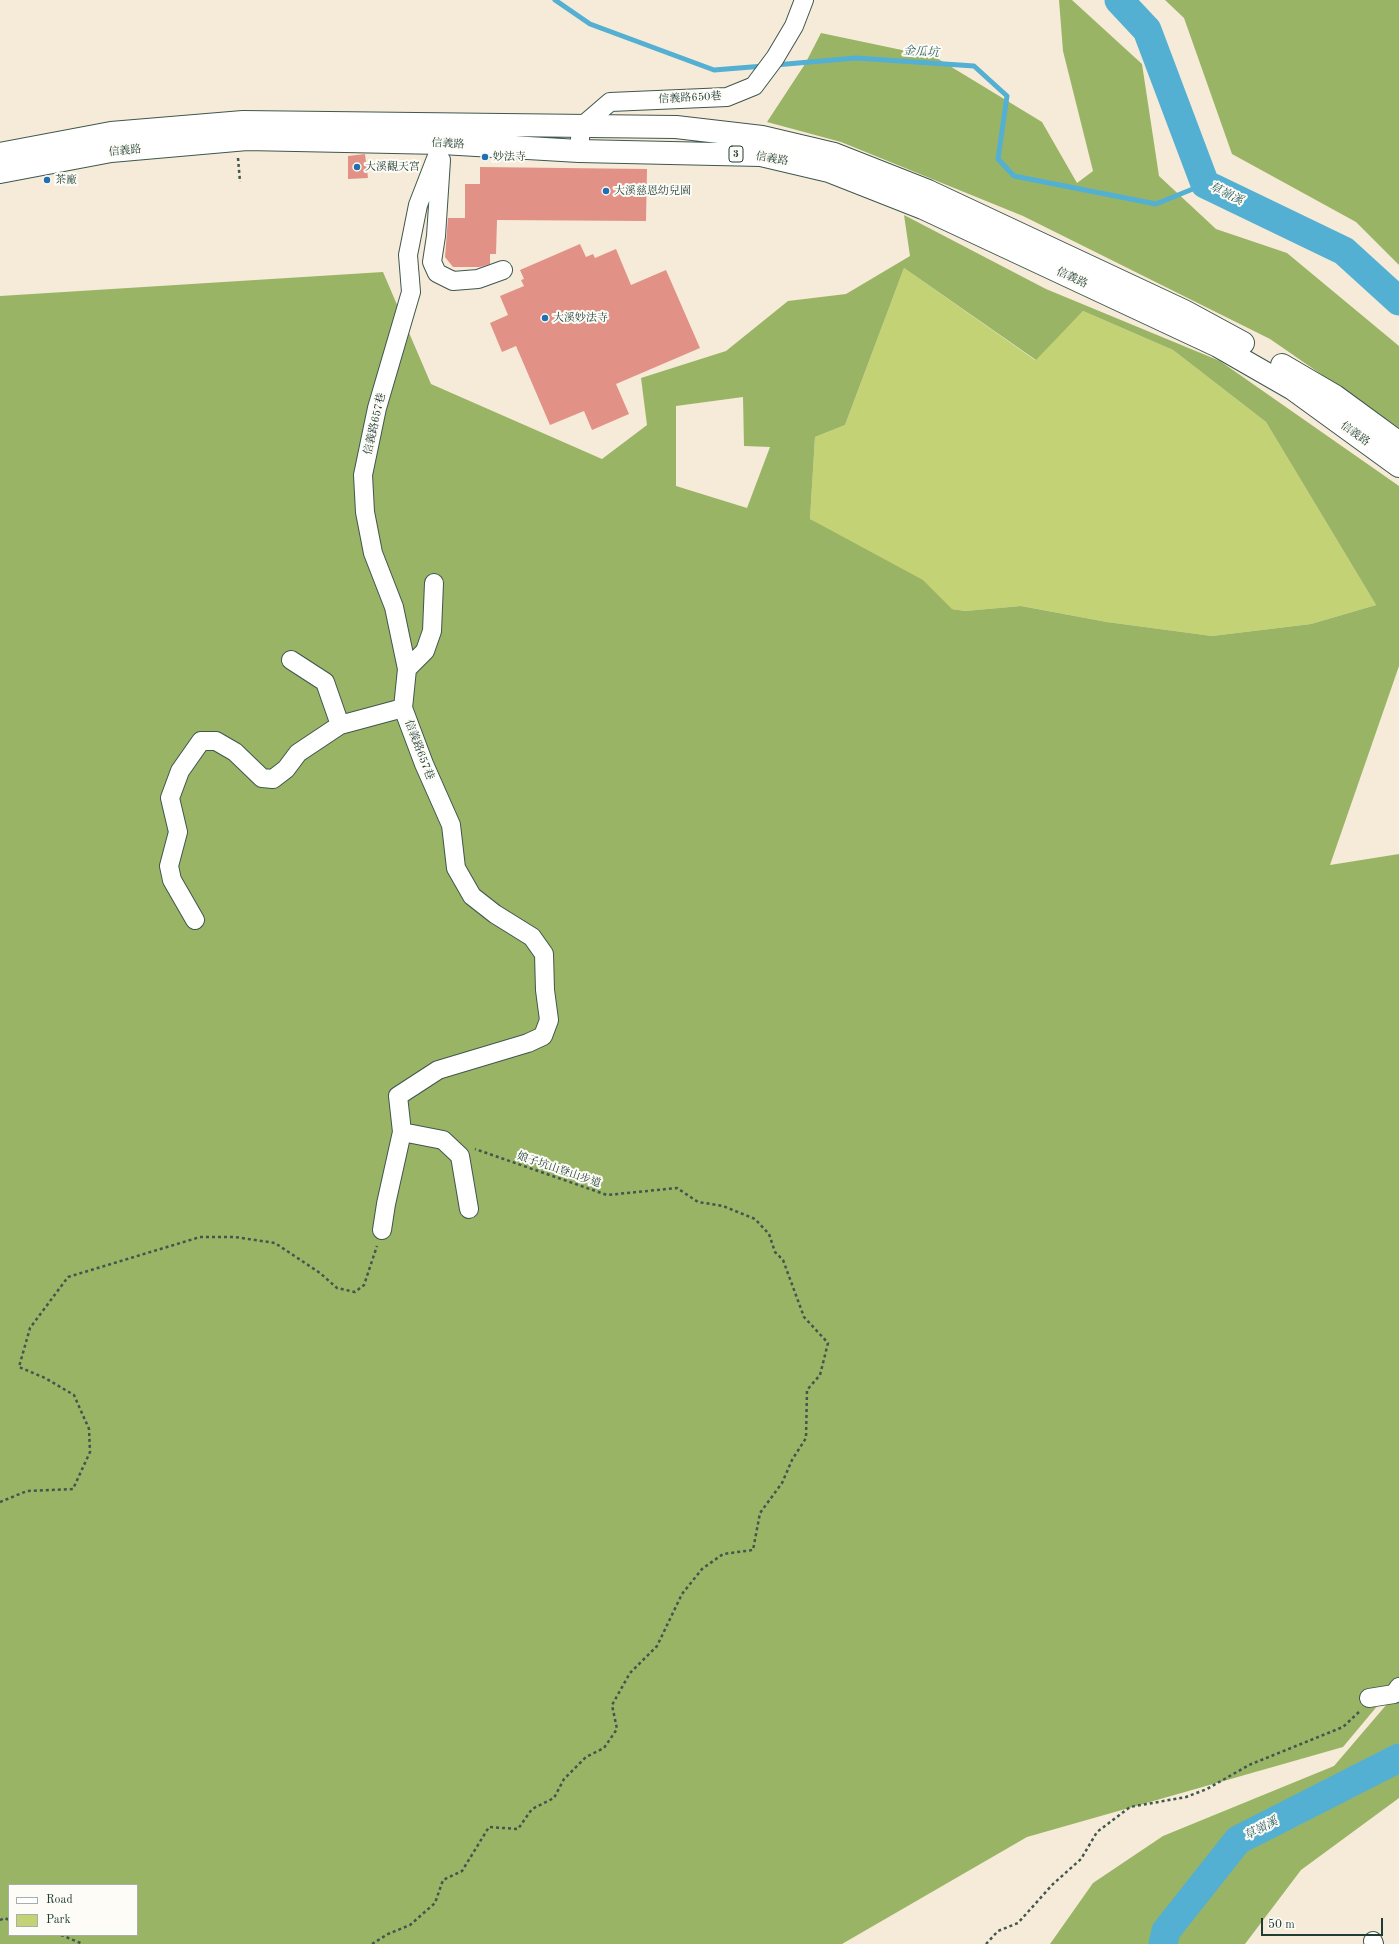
<!DOCTYPE html>
<html>
<head>
<meta charset="utf-8">
<style>
  body { margin:0 }
  #map { position:relative; width:1399px; height:1944px; overflow:hidden; background:#f6ebd8; font-family:"Old Standard TT",serif }
  canvas { display:block }
  .legend { position:absolute; left:8px; top:1884px; width:130px; height:52px; box-sizing:border-box; background:#fdfcf7; border:1px solid #a4b0a9; margin:0; padding:5px 7px; list-style:none; font-size:12px; color:#1f3d34 }
  .legend li { display:flex; align-items:center; gap:8px; height:20px }
  .legend b { width:20px; border:1px solid #a4b0a9 }
  .scale { position:absolute; left:1261px; top:1918px; width:122px; height:18px; box-sizing:border-box; border:2px solid #1f3d34; border-top:0; padding-left:5px; font-size:12px; line-height:14px; white-space:nowrap; color:#1f3d34; -webkit-text-stroke:3px #fdfcf7; paint-order:stroke }
</style>
</head>
<body>
<div id="map">
<canvas width="1399" height="1944"></canvas>
<ul class="legend">
<li><b style="height:5px;background:#fff"></b>Road</li>
<li><b style="height:11px;background:#c3d274"></b>Park</li>
</ul>
<div class="scale">50 m</div>
</div>
<script>
const ctx = document.querySelector('canvas').getContext('2d');
ctx.lineJoin = 'round';
function paint(path, color) {
  ctx.fillStyle = color;
  ctx.fill(path, 'evenodd');
}
function poly(rows) {
  const path = new Path2D();
  for (const r of rows) {
    path.moveTo(r[0], r[1]);
    for (let i = 2; i < r.length; i += 2) path.lineTo(r[i], r[i + 1]);
  }
  return path;
}
function trace(path, color, width, dash) {
  ctx.strokeStyle = color;
  ctx.lineWidth = width;
  ctx.lineCap = dash ? 'butt' : 'round';
  ctx.setLineDash(dash || []);
  ctx.stroke(path);
}
function write(font, color, halo, rows, align = 'center') {
  ctx.font = font + ' "Old Standard TT","Noto Serif TC",serif';
  ctx.lineWidth = 4;
  ctx.setLineDash([]);
  ctx.textBaseline = 'middle';
  ctx.strokeStyle = halo;
  ctx.fillStyle = color;
  for (const [text, x, y, turn = 0] of rows) {
    ctx.save();
    ctx.translate(x, y);
    ctx.rotate((+turn || 0) * Math.PI / 180);
    ctx.textAlign = isNaN(turn) ? turn : align;
    if (halo) ctx.strokeText(text, 0, 0);
    ctx.fillText(text, 0, 0);
    ctx.restore();
  }
}
paint(poly([
  [904,268,1035,360,1083,311,1173,350,1266,422,1376,605,1311,624,1212,636,1107,622,1021,606,965,611,952,609,810,519,815,437,845,425]
]), '#c3d274');
paint(poly([
  [1059,0,1072,0,1142,64,1159,176,1216,229,1287,253,1399,346,1399,428,1270,339,1023,216,841,142,767,122,805,64,821,33,935,57,1042,122,1077,183,1093,171,1063,51],
  [1165,0,1399,0,1399,265,1356,222,1232,154,1184,18],
  [904,215,1046,289,1220,361,1399,486,1399,666,1330,865,1399,854,1399,1680,1343,1747,1027,1837,842,1944,0,1944,0,296,383,272,431,384,602,459,647,425,641,378,726,351,788,301,846,294,910,256],
  [904,268,1036,360,1083,311,1173,350,1266,422,1376,605,1311,624,1212,636,1107,622,1021,606,965,611,952,609,923,580,810,519,815,437,845,425],
  [743,397,744,446,770,447,747,508,676,486,676,406],
  [9,1885,137,1885,137,1935,9,1935],
  [1399,1690,1399,1798,1301,1870,1245,1944,1050,1944,1093,1883,1163,1836,1334,1766]
]), '#9ab466');
trace(poly([
  [555,0,590,24,714,70,764,66],
  [775,65,856,58,974,66,1007,96,998,159,1014,176,1156,204,1205,184]
]), '#53b0d2', 5);
trace(poly([
  [1119,0,1147,30,1205,184,1344,251,1399,301],
  [1163,1944,1166,1931,1238,1840,1399,1758]
]), '#53b0d2', 29);
paint(poly([
  [365,154,368,178,348,179,348,156],
  [480,167,647,169,646,221,497,220,496,254,490,254,490,264,480,267,453,267,445,257,448,218,465,218,465,184,480,184],
  [580,244,586,257,593,254,595,258,616,249,631,285,666,270,700,348,616,384,629,414,592,430,584,411,550,425,516,346,502,352,490,323,508,315,500,296,524,286,521,280,524,279,520,270]
]), '#e29186');
const minor = poly([
  [443,132,442,143,418,205,408,255,411,292,377,408,363,475,365,512,373,553,394,607,407,669,403,708,424,764,451,825,456,868,472,896,495,914,532,937,544,954,545,990,549,1020,543,1036,528,1043,438,1070,398,1096,402,1132,443,1140,460,1156,469,1209],
  [579,151,581,127,610,102,727,97,754,86,775,58,794,26,804,0],
  [441,160,436,236,432,262,437,273,453,281,478,279,503,270],
  [291,660,325,682,340,725],
  [407,669,425,651,432,631,434,583],
  [195,920,172,880,169,866,178,832,170,798,180,771,201,741,216,741,235,752,262,778,273,779,286,769,298,753,340,725,403,708],
  [382,1230,386,1204,402,1132],
  [1369,1698,1394,1694,1399,1687],
  [1373,1941,1374,1944]
]);
const major = poly([
  [0,154,111,133,243,122,676,127,762,137,834,154,928,191,1184,311,1243,343],
  [0,172,111,151,247,139,442,143,579,151,761,155,829,171,923,208,1218,346,1293,389,1399,466],
  [1282,365,1335,396,1399,443]
]);
trace(minor, '#3f574d', 20);
trace(major, '#3f574d', 24);
trace(poly([
  [238,158,240,182],
  [0,1502,27,1491,73,1489,90,1452,89,1429,74,1395,45,1378,19,1367,30,1328,68,1277,200,1237,235,1237,275,1243,320,1273,337,1288,355,1292,364,1285,377,1246],
  [0,1920,5,1918,9,1920],
  [61,1935,83,1944],
  [372,1944,388,1934,410,1925,435,1903,443,1880,462,1871,489,1827,518,1829,532,1809,554,1798,564,1779,586,1757,604,1748,617,1729,612,1705,630,1673,657,1646,682,1594,702,1569,723,1554,753,1550,760,1513,782,1483,792,1460,806,1438,807,1390,820,1375,828,1343,804,1317,783,1260,775,1252,769,1234,755,1219,723,1206,698,1202,677,1188,607,1195,475,1149],
  [986,1944,998,1931,1018,1923,1053,1884,1081,1859,1097,1832,1130,1807,1186,1797,1207,1789,1249,1765,1343,1727,1360,1711]
]), '#3f574d', 2.5, [3, 3]);
trace(minor, '#fff', 18);
trace(major, '#fff', 22);
for (const [x, y, r, color] of [
  [485,157,4,"#1f6fb2"],
  [357,167,4,"#1f6fb2"],
  [47,180,4,"#1f6fb2"],
  [606,191,4,"#1f6fb2"],
  [545,318,4,"#1f6fb2"]
]) {
  const dot = new Path2D();
  dot.arc(x, y, r, 0, 2 * Math.PI);
  ctx.fillStyle = color;
  ctx.fill(dot);
  trace(dot, '#fdfcf7', 1.5);
}
for (const [x, y, w] of [
  [736,154,14]
]) {
  const box = new Path2D();
  box.roundRect(x - w / 2, y - 8, w, 16, 3);
  ctx.fillStyle = '#fdfcf7';
  ctx.fill(box);
  trace(box, '#1f3d34', 1);
}
write('bold 10px', '#1f3d34', null, [
  ["3",736,154]
]);
write('11px', '#1f3d34', '#fdfcf7', [
  ["信義路650巷",690,98,-3],
  ["信義路",448,144,3],
  ["信義路",125,151,-6],
  ["信義路",772,159,10],
  ["信義路",1072,278,25],
  ["信義路657巷",375,424,-77],
  ["信義路",1355,434,36],
  ["信義路657巷",419,750,69],
  ["娘子坑山登山步道",559,1170,19]
]);
write('11px', '#1f3d34', '#fdfcf7', [
  ["妙法寺",493,157],
  ["大溪觀天宮",365,167],
  ["茶廠",55,180],
  ["大溪慈恩幼兒園",614,191],
  ["大溪妙法寺",553,318]
], 'left');
write('italic 12px', '#2f6063', '#fdfcf7', [
  ["金瓜坑",921,52,4],
  ["草嶺溪",1226,194,26],
  ["草嶺溪",1261,1829,-27]
]);
</script>
</body>
</html>
